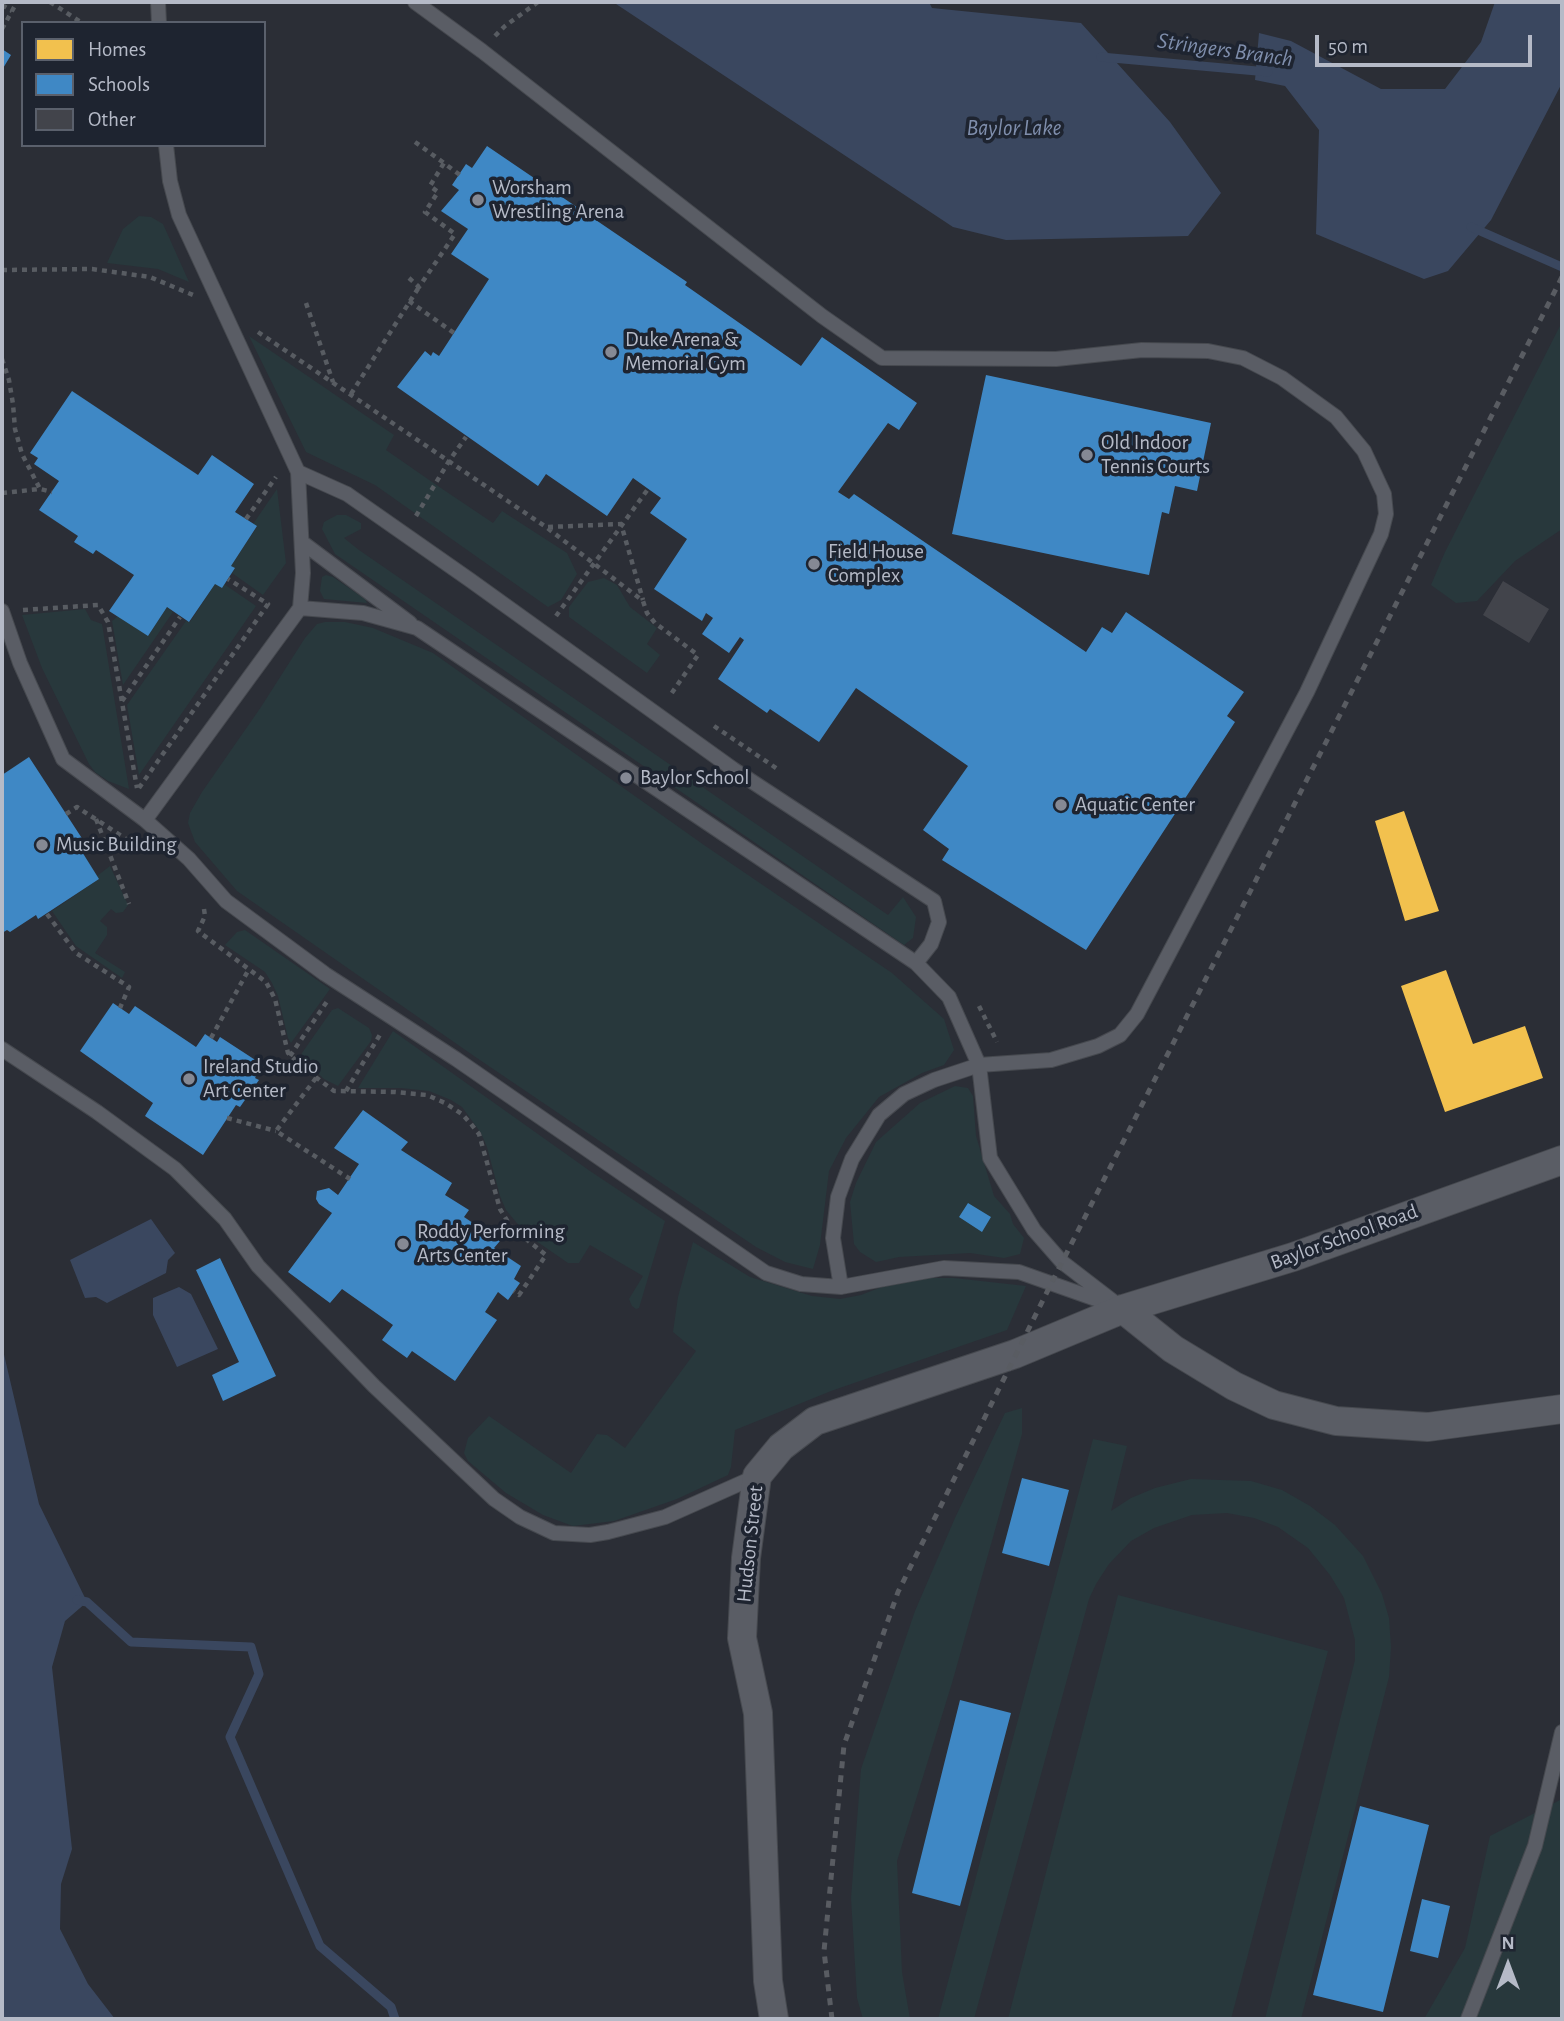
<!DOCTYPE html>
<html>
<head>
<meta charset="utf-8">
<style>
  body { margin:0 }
  #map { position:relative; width:1564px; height:2021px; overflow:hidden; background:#2b2e36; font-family:"Alegreya Sans",sans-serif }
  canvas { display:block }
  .frame { position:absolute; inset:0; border:4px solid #b5bac7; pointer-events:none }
  .legend { position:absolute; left:21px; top:21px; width:245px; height:126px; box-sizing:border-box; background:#1e2430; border:2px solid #5a606c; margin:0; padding:9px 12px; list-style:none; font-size:21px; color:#b5bac7 }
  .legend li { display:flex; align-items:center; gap:14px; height:35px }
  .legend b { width:35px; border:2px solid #5a606c }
  .north { position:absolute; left:1473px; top:1930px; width:70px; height:70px; -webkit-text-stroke:5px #1e2430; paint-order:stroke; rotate:0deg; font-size:19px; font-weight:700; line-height:28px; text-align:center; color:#b5bac7 }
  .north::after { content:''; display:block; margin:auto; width:24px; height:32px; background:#b5bac7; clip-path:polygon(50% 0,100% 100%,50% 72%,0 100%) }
  .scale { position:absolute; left:1315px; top:35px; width:217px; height:32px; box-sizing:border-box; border:4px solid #b5bac7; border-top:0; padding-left:9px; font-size:21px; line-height:24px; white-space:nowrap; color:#b5bac7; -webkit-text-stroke:5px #1e2430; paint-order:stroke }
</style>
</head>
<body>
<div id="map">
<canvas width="1564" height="2021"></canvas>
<div class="frame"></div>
<ul class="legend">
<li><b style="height:19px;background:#f2c14e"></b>Homes</li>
<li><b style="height:19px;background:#3f88c5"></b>Schools</li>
<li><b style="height:19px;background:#42444b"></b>Other</li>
</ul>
<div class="north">N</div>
<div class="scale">50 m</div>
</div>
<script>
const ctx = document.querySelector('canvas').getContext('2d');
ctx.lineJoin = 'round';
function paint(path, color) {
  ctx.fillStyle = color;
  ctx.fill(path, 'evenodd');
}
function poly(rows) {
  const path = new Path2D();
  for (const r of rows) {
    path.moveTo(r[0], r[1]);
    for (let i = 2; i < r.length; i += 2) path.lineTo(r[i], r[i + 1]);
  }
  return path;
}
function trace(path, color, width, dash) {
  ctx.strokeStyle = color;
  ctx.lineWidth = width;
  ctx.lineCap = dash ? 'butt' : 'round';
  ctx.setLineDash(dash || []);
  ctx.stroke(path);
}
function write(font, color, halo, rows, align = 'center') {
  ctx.font = font + ' "Alegreya Sans",sans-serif';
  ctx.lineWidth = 7;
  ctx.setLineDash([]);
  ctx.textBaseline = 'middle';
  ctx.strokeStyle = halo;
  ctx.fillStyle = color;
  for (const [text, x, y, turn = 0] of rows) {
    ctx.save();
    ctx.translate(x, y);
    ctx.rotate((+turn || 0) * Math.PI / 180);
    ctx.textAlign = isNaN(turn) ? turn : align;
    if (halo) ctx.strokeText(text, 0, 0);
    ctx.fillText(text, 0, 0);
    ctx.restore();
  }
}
paint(poly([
  [139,216,151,217,163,224,189,282,158,269,107,263,123,229],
  [1562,322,1562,529,1515,561,1477,601,1456,603,1431,585,1445,552],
  [249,336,394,435,386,450,435,484,493,523,502,511,567,553,577,574,561,600,548,607,375,485,306,452],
  [277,489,286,563,263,595,232,573,235,569,231,566,257,527,253,524],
  [337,515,346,515,361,523,361,529,344,538,359,550,888,915,903,897,916,917,913,938,904,945,335,554,322,529,324,522],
  [326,575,333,577,365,599,367,603,324,599,320,591,322,577],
  [604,578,617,585,630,607,657,628,647,644,660,655,647,673,569,617,569,607,588,582],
  [215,584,222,588,224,584,256,606,139,775,127,705,186,621,190,622],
  [167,607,173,612,123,685,112,621,118,616,148,636],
  [85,609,91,620,102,624,129,789,108,781,95,772,89,764,42,668,22,615],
  [325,622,345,622,373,628,433,653,704,845,892,973,944,1019,954,1050,944,1065,922,1073,879,1097,846,1138,829,1171,820,1245,813,1269,785,1262,756,1247,474,1056,237,891,195,842,188,823,190,813,202,792,261,707,305,638,317,624],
  [110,866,128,905,123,912,116,913,111,909,100,921,107,927,107,935,95,953,125,972,122,978,76,946,52,911,99,879,97,876],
  [245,930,330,989,291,1043,288,1038,278,996,272,983,265,972,225,945,237,932],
  [338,1008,369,1028,372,1035,371,1041,338,1086,324,1079,301,1057,302,1053,332,1010],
  [393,1031,590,1171,665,1221,639,1308,636,1309,632,1306,629,1299,643,1276,590,1245,579,1263,568,1263,526,1234,506,1210,500,1196,487,1147,481,1133,462,1107,451,1100,429,1091,401,1088,358,1088],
  [955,1086,968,1088,973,1096,976,1136,994,1196,1010,1214,1013,1224,1024,1238,1020,1254,1004,1258,970,1253,899,1257,876,1262,860,1252,854,1244,850,1202,856,1183,876,1142,920,1103],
  [693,1242,750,1277,812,1296,840,1299,861,1295,902,1279,929,1278,954,1278,1026,1286,1007,1330,831,1391,735,1430,731,1467,728,1475,677,1499,614,1521,573,1526,543,1515,506,1493,468,1461,464,1453,468,1438,489,1416,571,1473,597,1434,607,1435,625,1448,696,1351,673,1332,678,1297],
  [1022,1408,1022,1434,952,1683,897,1861,902,1972,910,2019,863,2019,857,1998,851,1898,861,1769,915,1611,955,1518,1005,1413],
  [1093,1439,1127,1446,1111,1511,1131,1498,1155,1488,1191,1479,1251,1481,1282,1490,1310,1506,1335,1525,1363,1556,1382,1594,1389,1618,1391,1647,1389,1677,1301,2019,1265,2019,1355,1660,1355,1640,1344,1598,1330,1575,1308,1548,1278,1527,1254,1518,1227,1513,1192,1515,1154,1528,1131,1541,1109,1564,1096,1584,1089,1599,974,2019,938,2019],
  [1118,1595,1328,1651,1231,2019,1008,2019],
  [1562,1799,1562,2019,1424,2019,1465,1948,1490,1836]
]), '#28383c');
paint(poly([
  [613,2,929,2,932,8,1081,23,1170,122,1221,193,1188,236,1006,240,953,227],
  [1495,2,1562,2,1562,83,1491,220,1448,271,1424,279,1316,234,1319,130,1285,86,1255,80,1259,33,1291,41,1381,89,1445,89,1481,42],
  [151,1219,175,1253,168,1260,166,1273,107,1303,96,1297,85,1298,70,1260],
  [179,1287,191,1294,218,1349,177,1367,153,1315,153,1298],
  [2,1346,39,1504,87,1602,65,1621,52,1667,72,1849,61,1884,60,1929,88,1984,115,2019,2,2019]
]), '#3a475f');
paint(poly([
  [1404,811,1439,911,1405,921,1375,821],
  [1446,970,1473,1044,1525,1026,1543,1078,1445,1112,1401,986]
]), '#f2c14e');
paint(poly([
  [2,49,11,55,2,70],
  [487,146,687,282,685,285,801,366,822,337,917,403,899,430,888,423,838,492,849,499,854,494,1086,652,1102,627,1112,633,1126,612,1244,692,1227,716,1235,722,1086,950,942,860,949,849,923,830,968,766,856,688,819,742,770,709,767,713,718,679,744,640,740,637,729,653,702,634,713,618,706,613,702,621,654,589,687,539,650,513,661,498,633,478,607,516,546,474,538,486,397,387,425,351,431,356,433,352,439,356,489,279,451,254,468,229,441,211,459,190,452,185,466,164,472,168],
  [986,375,1211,423,1197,491,1175,486,1169,514,1162,512,1149,575,952,534],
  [72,391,198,475,212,455,254,484,235,512,257,526,231,566,235,568,222,588,215,584,189,622,167,607,148,636,109,611,134,575,96,550,93,554,74,542,78,536,39,510,59,481,34,464,38,458,30,453],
  [29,757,85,843,79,847,99,879,38,919,36,915,10,932,7,930,2,933,2,775],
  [113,1003,129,1014,135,1006,196,1047,205,1034,217,1042,220,1037,263,1065,255,1078,259,1080,240,1107,236,1105,203,1155,145,1116,153,1103,80,1051],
  [363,1110,408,1142,401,1150,452,1183,445,1195,469,1210,464,1217,500,1241,494,1248,521,1266,514,1279,520,1283,508,1300,498,1292,485,1312,497,1320,455,1381,412,1351,407,1358,382,1340,393,1325,342,1289,330,1303,288,1272,332,1213,319,1204,316,1199,317,1191,329,1188,338,1195,359,1164,334,1148],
  [968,1203,991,1217,982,1232,959,1217],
  [220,1258,276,1376,223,1401,212,1375,239,1362,196,1270],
  [1022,1478,1069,1490,1049,1566,1002,1553],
  [960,1700,1011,1713,960,1906,912,1893],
  [1360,1806,1429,1825,1383,2012,1313,1995],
  [1422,1899,1450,1906,1438,1958,1410,1951]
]), '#3f88c5');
trace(poly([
  [1101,57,1268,72],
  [1471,227,1562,267],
  [77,1600,87,1602,131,1642,251,1647,259,1674,230,1737,320,1946,391,2007,395,2019]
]), '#3a475f', 9);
paint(poly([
  [1503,581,1549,609,1529,643,1483,615]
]), '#42444b');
const lane = poly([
  [158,2,159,23],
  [415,2,482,51,822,316,882,358,1056,359,1142,350,1208,351,1243,358,1282,378,1336,417,1364,451,1384,494,1386,514,1381,534,1307,692,1137,1014,1120,1035,1098,1046,1051,1060,979,1065,934,1080,904,1094,879,1115,852,1159,838,1197,833,1238,841,1287],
  [298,472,347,494,470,580,733,769,934,901,939,922,931,944,916,963],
  [303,543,410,623],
  [300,608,363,613,417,628,916,963,949,997,979,1065,990,1158,1034,1230,1062,1262,1114,1302],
  [2,611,20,663,63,759,145,820,189,859,226,901,325,974,456,1059,766,1273,801,1284,841,1287,944,1268,1019,1272,1121,1308],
  [145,820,300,608,303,573,298,472,179,215,170,181,166,145],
  [2,1049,97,1112,175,1169,225,1219,258,1266,374,1386,494,1499,520,1517,554,1533,590,1535,608,1532,665,1517,757,1476],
  [1468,2019,1535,1846,1562,1732]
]);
const street = poly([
  [1123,1309,1173,1349,1234,1386,1274,1405,1336,1421,1428,1427,1562,1409],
  [774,2019,768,1981,758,1713,742,1638,746,1558,757,1476,781,1447,815,1421,1015,1354,1123,1309,1293,1257,1562,1160]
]);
trace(lane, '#46494f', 16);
trace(street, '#46494f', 30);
trace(poly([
  [50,2,82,23],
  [2,5,12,11],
  [2,29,17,2],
  [495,36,505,26,538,2],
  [415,142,444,163],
  [2,270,92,269,150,277,193,295],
  [409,278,419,287,455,234,425,212,438,192,430,186,444,163,460,175],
  [409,301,454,333],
  [306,303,333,382],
  [258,332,546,527,643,601,647,613,655,623,698,655,669,697],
  [2,359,9,380,13,404,15,429,22,454,40,489],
  [351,394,419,287],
  [2,493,40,489,52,492],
  [416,516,449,461,466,437],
  [246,519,276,477],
  [548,527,621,524,643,600],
  [23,610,98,605,108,622,137,788],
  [556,616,648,489],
  [122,701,180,617],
  [714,726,779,770],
  [139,788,268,604,228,579],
  [66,814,77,807,140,848],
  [96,819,129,904],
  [204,909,205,916,198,931,266,982,275,999,288,1053,301,1066,334,1091,395,1092,427,1095,445,1103,462,1114,471,1124,479,1134,500,1209,511,1227,546,1255,519,1295,514,1291],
  [47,914,76,953,129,987,120,1008],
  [979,1006,997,1042],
  [211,1038,249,969],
  [290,1056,328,1000],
  [316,1078,276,1131,350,1179],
  [346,1091,381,1033],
  [227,1118,276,1131]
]), '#585c62', 4.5, [5, 5]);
trace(lane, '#5a5d65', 14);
trace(street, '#5a5d65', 28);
trace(poly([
  [832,2019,824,1951,844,1745,898,1592,1051,1284,1562,277]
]), '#595c62', 5, [7, 7]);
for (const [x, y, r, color] of [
  [478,200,7,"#858994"],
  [611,352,7,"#858994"],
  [1087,455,7,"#858994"],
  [814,564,7,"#858994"],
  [626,778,7,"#858994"],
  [1061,805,7,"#858994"],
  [42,845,7,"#858994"],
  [189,1079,7,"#858994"],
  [403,1244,7,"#858994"]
]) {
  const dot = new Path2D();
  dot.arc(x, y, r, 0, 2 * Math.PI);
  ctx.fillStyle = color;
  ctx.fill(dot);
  trace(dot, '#1e2430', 2.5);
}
write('21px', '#b5bac7', '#1e2430', [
  ["Worsham",492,188],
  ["Wrestling Arena",492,212],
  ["Duke Arena &",625,340],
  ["Memorial Gym",625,364],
  ["Old Indoor",1101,443],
  ["Tennis Courts",1101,467],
  ["Field House",828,552],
  ["Complex",828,576],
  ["Baylor School",640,778],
  ["Aquatic Center",1075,805],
  ["Music Building",56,845],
  ["Ireland Studio",203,1067],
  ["Art Center",203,1091],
  ["Roddy Performing",417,1232],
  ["Arts Center",417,1256]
], 'left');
write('21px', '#b5bac7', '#1e2430', [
  ["Baylor School Road",1344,1237,-20],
  ["Hudson Street",750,1544,-84]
]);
write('italic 23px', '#7f8eac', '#1e2430', [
  ["Stringers Branch",1225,50,8],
  ["Baylor Lake",1014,128]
]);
</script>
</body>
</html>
